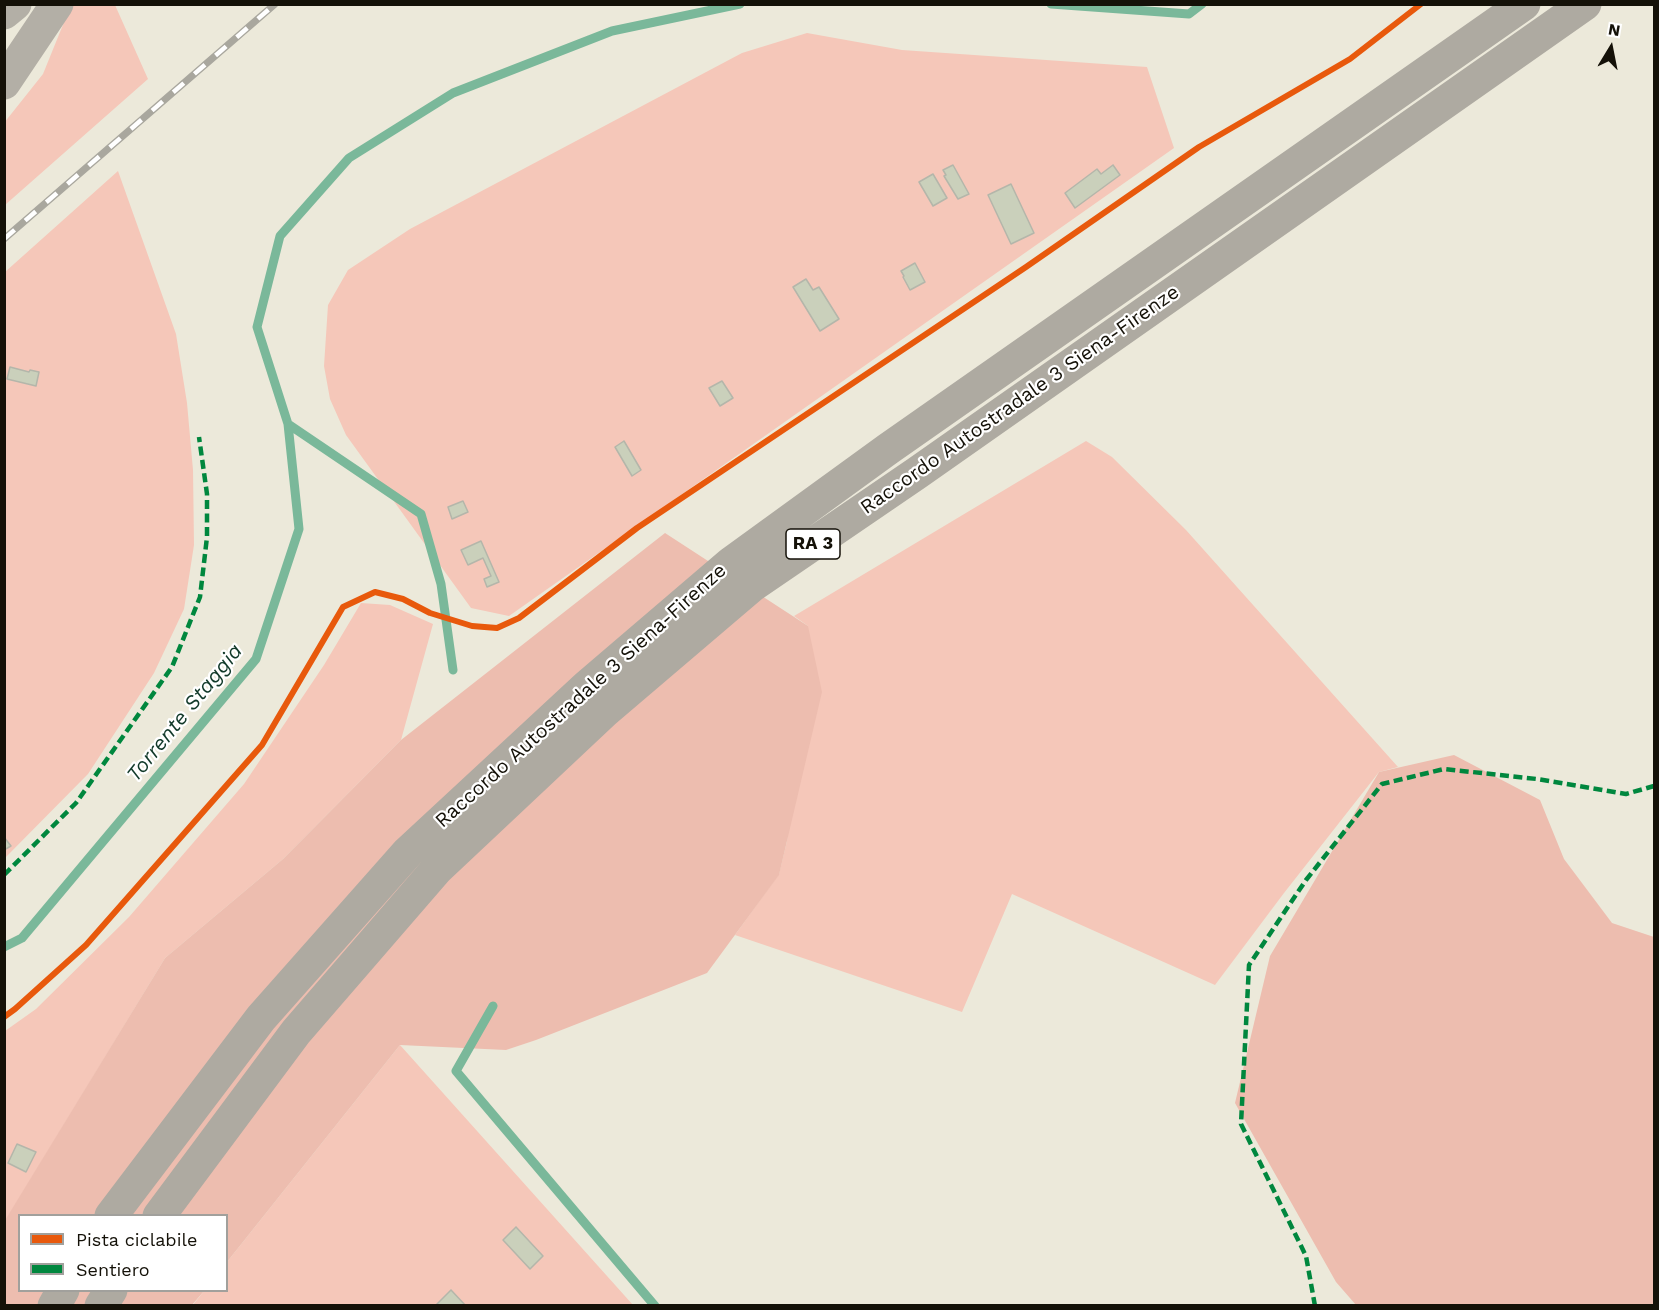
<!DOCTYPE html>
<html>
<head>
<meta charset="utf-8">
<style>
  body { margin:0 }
  #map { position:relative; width:1659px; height:1310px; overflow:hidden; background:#ece9da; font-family:"Work Sans",sans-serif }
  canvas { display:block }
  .frame { position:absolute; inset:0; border:6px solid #141108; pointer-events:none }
  .legend { position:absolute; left:18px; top:1214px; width:210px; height:78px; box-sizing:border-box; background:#fff; border:2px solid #a1a09c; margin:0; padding:8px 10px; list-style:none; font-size:18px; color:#141108 }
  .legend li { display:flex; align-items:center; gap:12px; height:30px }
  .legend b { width:30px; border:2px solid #a1a09c }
  .north { position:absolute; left:1581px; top:18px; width:60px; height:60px; -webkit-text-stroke:4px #fff; paint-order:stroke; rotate:10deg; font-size:16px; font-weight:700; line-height:24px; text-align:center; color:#141108 }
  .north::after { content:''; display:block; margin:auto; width:21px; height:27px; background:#141108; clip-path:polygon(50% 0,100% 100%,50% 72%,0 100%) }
</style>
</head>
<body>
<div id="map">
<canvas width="1659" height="1310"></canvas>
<div class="frame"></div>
<ul class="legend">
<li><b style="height:8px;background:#e8590c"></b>Pista ciclabile</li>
<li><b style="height:8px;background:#00873e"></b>Sentiero</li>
</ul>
<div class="north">N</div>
</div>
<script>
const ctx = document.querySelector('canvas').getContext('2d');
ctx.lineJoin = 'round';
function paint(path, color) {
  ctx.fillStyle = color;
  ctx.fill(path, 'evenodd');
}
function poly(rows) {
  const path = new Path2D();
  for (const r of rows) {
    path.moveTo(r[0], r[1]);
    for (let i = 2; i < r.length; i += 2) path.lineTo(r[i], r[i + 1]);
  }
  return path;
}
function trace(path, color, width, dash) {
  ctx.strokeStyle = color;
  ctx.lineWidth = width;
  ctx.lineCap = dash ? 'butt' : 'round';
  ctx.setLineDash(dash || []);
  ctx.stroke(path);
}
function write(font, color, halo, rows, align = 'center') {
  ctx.font = font + ' "Work Sans",sans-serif';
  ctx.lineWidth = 4.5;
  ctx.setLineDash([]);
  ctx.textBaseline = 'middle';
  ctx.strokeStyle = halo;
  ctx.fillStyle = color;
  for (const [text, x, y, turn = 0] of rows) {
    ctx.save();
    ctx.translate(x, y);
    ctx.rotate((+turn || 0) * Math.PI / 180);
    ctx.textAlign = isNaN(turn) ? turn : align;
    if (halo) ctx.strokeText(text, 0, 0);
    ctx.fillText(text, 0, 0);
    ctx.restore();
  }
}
paint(poly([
  [71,5,115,5,148,79,5,205,4,123,43,74],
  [807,33,902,50,1147,67,1174,148,509,616,471,608,346,435,330,399,324,366,328,305,348,270,410,229,742,53],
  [118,171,176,334,187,403,193,470,194,545,184,609,154,673,88,774,5,858,5,272],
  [1086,441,1112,457,1186,530,1398,767,1379,772,1284,893,1215,985,1012,894,962,1012,735,935,779,874,787,841,808,626,794,616],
  [361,603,390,605,433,624,401,740,283,859,165,958,5,1222,5,1031,36,1009,129,917,244,784,324,665],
  [400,1045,633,1305,192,1306,204,1291,226,1290,227,1262]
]), '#f5c7b9');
paint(poly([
  [665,533,808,626,822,692,779,875,707,973,536,1040,506,1050,400,1045,227,1262,226,1216,20,1216,20,1290,204,1291,192,1305,5,1305,4,1222,165,958,283,859,401,740],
  [1454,755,1540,800,1564,859,1612,923,1654,937,1654,1305,1356,1305,1336,1282,1235,1103,1270,956,1379,772]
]), '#edbdaf');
trace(poly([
  [1051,4,1189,14,1202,4],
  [288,424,421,514,441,584,453,670],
  [4,947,22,938,256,659,299,529,288,424,257,327,280,236,349,158,453,93,612,31,740,4],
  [493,1006,456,1071,655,1306]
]), '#7ab89a', 9);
const building = poly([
  [953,165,969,194,958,199,944,176,946,175,943,170,953,165],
  [1113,165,1120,175,1075,208,1065,193,1097,169,1101,174,1113,165],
  [933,174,947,198,933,206,919,182,933,174],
  [1011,184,1034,233,1011,244,988,195,1011,184],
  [915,263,925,282,910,290,903,277,904,276,901,271,915,263],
  [806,279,813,290,819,287,839,319,820,331,793,287,806,279],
  [10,367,29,372,30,370,39,372,36,386,7,379,10,367],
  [722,381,733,398,720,406,709,388,722,381],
  [624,441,641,470,632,476,615,447,624,441],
  [463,501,468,512,452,519,448,507,463,501],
  [481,541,499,582,487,587,484,579,491,576,483,558,468,565,461,550,481,541],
  [4,837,11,846,4,850,4,837],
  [17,1144,36,1152,26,1172,8,1163,17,1144],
  [516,1227,543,1256,530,1269,503,1240,516,1227],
  [451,1290,466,1306,435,1306,451,1290]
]);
paint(building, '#cad0bb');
trace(building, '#b4b6aa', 1.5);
trace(poly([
  [4,13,15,4],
  [4,83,57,4]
]), '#b3afa6', 33);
trace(poly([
  [111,1216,261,1018,408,852,586,687,731,563,888,449,1524,4],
  [159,1216,296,1032,437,869,604,712,753,585,917,473,1585,4],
  [54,1306,63,1290],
  [101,1306,111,1290]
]), '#aeaaa1', 33);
const rail = poly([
  [4,239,275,4]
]);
trace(rail, '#a9a79e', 7);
trace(rail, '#fff', 4.5, [14]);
trace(poly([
  [4,875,76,803,172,667,200,597,207,537,207,494,199,437],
  [1315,1306,1306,1256,1241,1124,1249,965,1306,880,1382,784,1444,769,1537,779,1626,794,1654,786]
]), '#00873e', 4.5, [9, 4.5]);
trace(poly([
  [4,1017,15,1009,86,945,262,745,343,607,375,592,403,599,430,613,472,626,497,628,519,618,637,528,1026,267,1199,147,1350,59,1421,4]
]), '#e8590c', 6);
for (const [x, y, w] of [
  [813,544,54]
]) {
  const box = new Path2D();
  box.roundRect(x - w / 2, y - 15, w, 30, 4.5);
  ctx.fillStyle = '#fff';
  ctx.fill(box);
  trace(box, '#141108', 1.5);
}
write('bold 18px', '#141108', null, [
  ["RA 3",813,544]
]);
write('20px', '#141108', '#fff', [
  ["Raccordo Autostradale 3 Siena-Firenze",1020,400,-35],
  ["Raccordo Autostradale 3 Siena-Firenze",581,696,-42]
]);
write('italic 21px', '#113929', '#fff', [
  ["Torrente Staggia",185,713,-51]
]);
</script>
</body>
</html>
